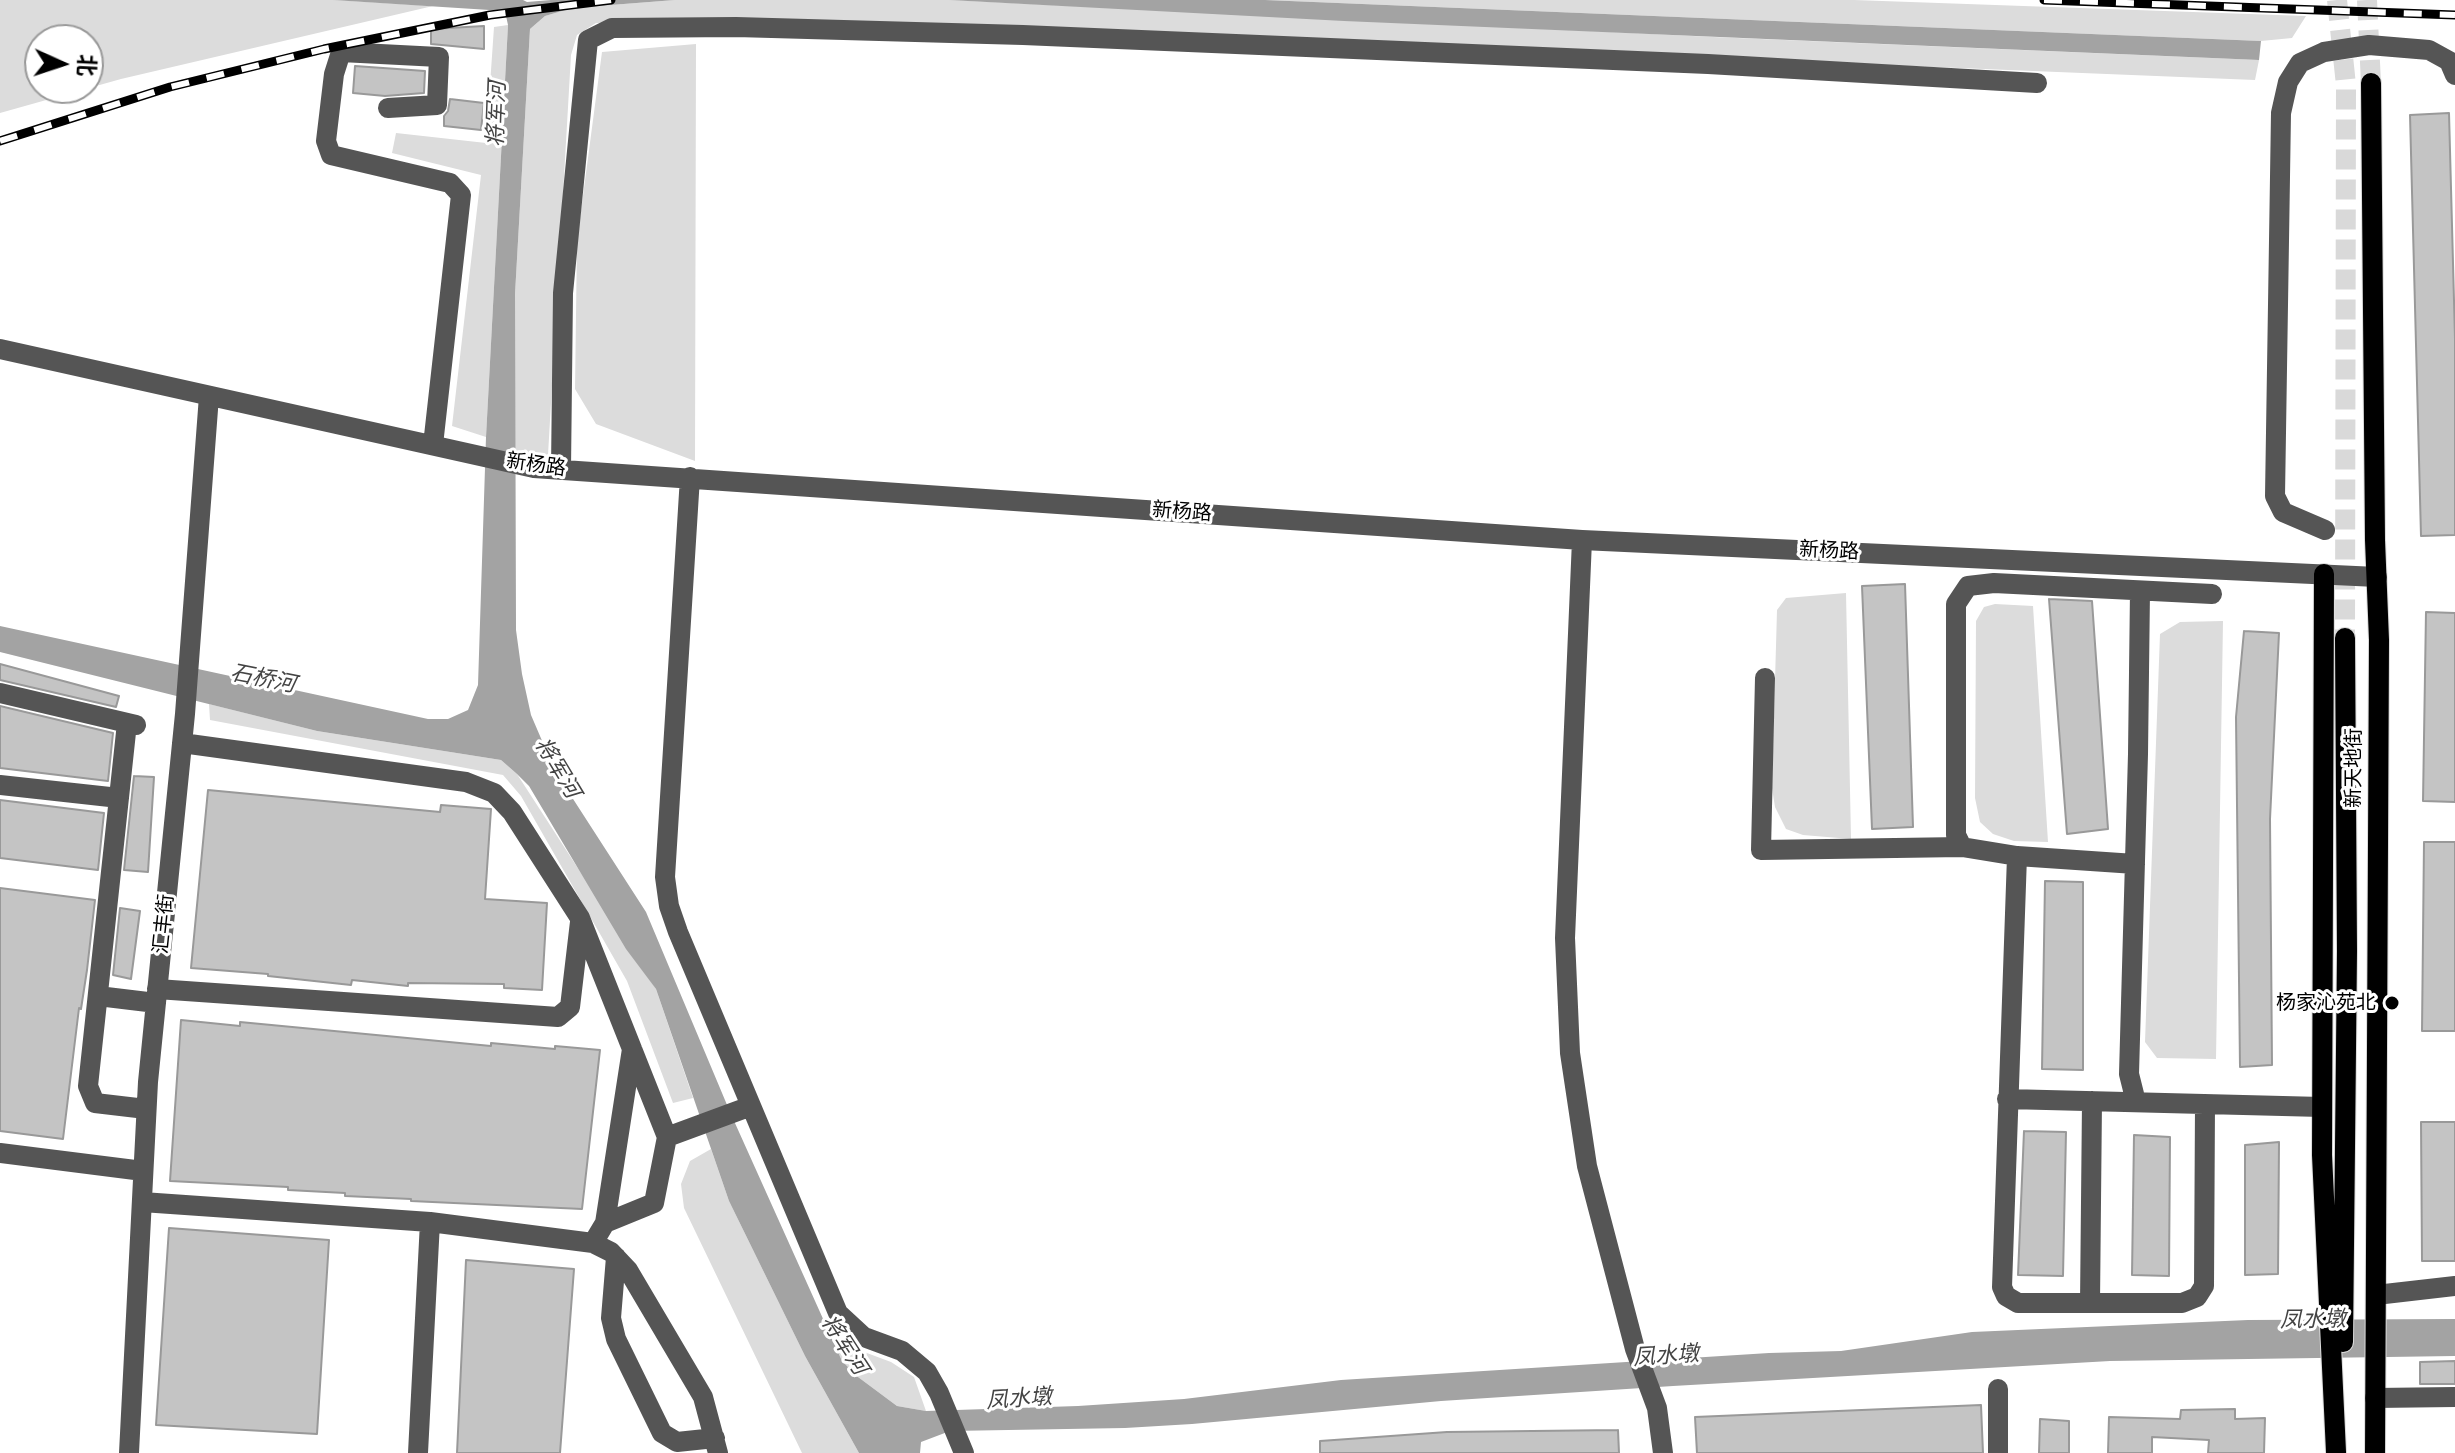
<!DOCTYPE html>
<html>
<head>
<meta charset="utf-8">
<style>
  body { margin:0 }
  #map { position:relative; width:2455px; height:1453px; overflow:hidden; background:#fff; font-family:Figtree,"Noto Sans SC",sans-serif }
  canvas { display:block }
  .north { position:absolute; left:24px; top:24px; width:80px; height:80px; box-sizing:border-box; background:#fff; border:2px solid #999; border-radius:50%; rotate:93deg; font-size:22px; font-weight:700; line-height:32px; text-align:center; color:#000 }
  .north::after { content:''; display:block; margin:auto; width:28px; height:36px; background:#000; clip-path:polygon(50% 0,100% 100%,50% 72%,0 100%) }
</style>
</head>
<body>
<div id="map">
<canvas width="2455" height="1453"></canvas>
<div class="north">北</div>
</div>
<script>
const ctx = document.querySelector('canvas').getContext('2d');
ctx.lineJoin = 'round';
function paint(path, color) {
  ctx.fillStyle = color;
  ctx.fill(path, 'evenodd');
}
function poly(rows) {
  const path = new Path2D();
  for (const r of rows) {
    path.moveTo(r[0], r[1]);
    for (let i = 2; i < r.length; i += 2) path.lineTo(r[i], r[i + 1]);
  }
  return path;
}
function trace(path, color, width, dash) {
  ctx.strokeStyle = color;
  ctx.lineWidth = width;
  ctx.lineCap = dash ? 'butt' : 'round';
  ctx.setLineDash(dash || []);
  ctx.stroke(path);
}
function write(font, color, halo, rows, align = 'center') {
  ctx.font = font + ' Figtree,"Noto Sans SC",sans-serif';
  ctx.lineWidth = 6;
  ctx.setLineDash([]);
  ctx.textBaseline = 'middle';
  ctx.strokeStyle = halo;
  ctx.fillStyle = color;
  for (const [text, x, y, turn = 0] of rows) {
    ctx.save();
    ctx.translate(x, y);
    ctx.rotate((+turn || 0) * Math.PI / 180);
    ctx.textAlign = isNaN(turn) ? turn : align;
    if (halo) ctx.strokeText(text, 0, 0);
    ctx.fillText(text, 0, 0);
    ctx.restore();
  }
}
paint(poly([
  [0,0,333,0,433,6,121,79,0,113],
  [40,40,88,40,88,88,40,88],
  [675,0,949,0,1713,37,2259,60,2255,80,725,18,596,23,577,35,571,55,548,455,515,453,515,294,530,29,545,16,572,8],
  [1265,0,1854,0,2306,16,2292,38,2261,41],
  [508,25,486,437,452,426,481,175,392,153,396,133,486,143,494,27],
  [696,44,695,461,596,424,575,389,577,241,602,52],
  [1846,593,1851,839,1803,835,1786,829,1775,807,1772,788,1777,610,1786,598],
  [1995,604,2033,606,2048,842,2014,841,1993,834,1980,822,1975,798,1976,621,1984,607],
  [2223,621,2216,1059,2157,1058,2145,1042,2160,634,2180,622],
  [209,704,317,731,501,760,517,774,656,989,693,1098,673,1103,627,981,521,796,503,775,210,720],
  [711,1149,729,1201,805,1356,859,1453,802,1453,684,1208,681,1184,690,1161],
  [832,1340,891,1362,914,1377,926,1411,897,1406,858,1377,842,1361]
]), '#dcdcdc');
paint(poly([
  [333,0,523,0,527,2,551,0,675,0,572,8,545,16,530,29,515,294,516,630,522,674,531,715,555,771,646,912,730,1112,842,1361,858,1377,897,1406,926,1411,1078,1406,1184,1399,1341,1380,1769,1353,1841,1351,1972,1332,2248,1320,2455,1319,2455,1356,2110,1361,1673,1386,1441,1401,1192,1424,1125,1428,950,1431,921,1442,920,1453,859,1453,805,1356,729,1201,656,989,626,949,529,786,517,774,501,760,317,731,0,652,0,626,428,719,448,719,468,710,478,685,486,437,508,25,505,11],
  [949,0,1265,0,2261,41,2259,60,1344,21]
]), '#a3a3a3');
const building = poly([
  [484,26,484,49,431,44,431,29,484,26],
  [355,66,425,71,424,93,385,96,353,93,355,66],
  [450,99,484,103,481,130,444,126,444,116,448,111,450,99],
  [2449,113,2455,338,2455,535,2421,536,2410,115,2449,113],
  [1905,584,1913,827,1872,829,1862,586,1905,584],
  [2049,599,2092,601,2108,829,2067,834,2049,599],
  [2426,612,2455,613,2455,802,2423,801,2426,612],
  [2244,631,2279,633,2270,819,2272,1065,2240,1067,2236,717,2244,631],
  [0,664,119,696,116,707,0,680,0,664],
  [0,706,113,733,108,781,0,768,0,706],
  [134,776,154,777,148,872,124,870,134,776],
  [208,790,440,812,441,805,491,809,485,899,547,903,542,990,504,988,504,984,408,983,408,986,352,980,351,985,268,976,268,974,191,968,208,790],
  [0,800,104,813,98,870,0,858,0,800],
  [2424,842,2455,842,2455,1031,2422,1031,2424,842],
  [2045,881,2083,882,2083,1070,2042,1069,2045,881],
  [0,888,95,900,87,970,81,1009,79,1008,63,1139,0,1131,0,888],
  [120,908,140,911,131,979,113,975,120,908],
  [181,1020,240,1026,240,1022,491,1046,491,1043,555,1049,555,1046,600,1050,582,1209,411,1201,411,1199,345,1196,345,1193,288,1190,288,1187,170,1181,181,1020],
  [2421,1122,2455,1122,2455,1261,2422,1261,2421,1122],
  [2024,1131,2066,1132,2063,1276,2018,1275,2024,1131],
  [2134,1135,2170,1137,2169,1276,2132,1275,2134,1135],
  [2279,1142,2278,1274,2245,1275,2245,1145,2279,1142],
  [169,1228,329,1240,317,1434,156,1425,169,1228],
  [466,1260,574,1269,560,1453,457,1453,466,1260],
  [2455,1361,2455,1384,2420,1384,2420,1362,2455,1361],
  [1981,1405,1983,1453,1697,1453,1695,1417,1981,1405],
  [2235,1409,2235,1419,2265,1418,2264,1453,2208,1453,2209,1440,2152,1437,2152,1453,2108,1453,2109,1417,2180,1419,2181,1410,2235,1409],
  [2040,1419,2069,1421,2069,1453,2039,1453,2040,1419],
  [1618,1430,1619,1453,1320,1453,1320,1441,1447,1432,1618,1430]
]);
paint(building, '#c4c4c4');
trace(building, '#999', 2);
trace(poly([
  [2337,0,2346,85,2345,638],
  [2367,0,2371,83]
]), '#d9d9d9', 20, [20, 10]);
const major = poly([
  [2371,83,2375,540,2379,640,2375,1453],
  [2324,574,2322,1155,2336,1452],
  [2343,1342,2347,951,2345,638]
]);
trace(major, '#dbdbdb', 22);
trace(poly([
  [388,108,437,105,439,57,341,52,334,74,326,141,331,155,450,183,461,195,433,445],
  [0,349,534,468,1582,540,2377,577],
  [561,469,563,293,588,40,612,28,736,27,1023,35,1708,64,2037,83],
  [690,477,665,877,669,906,678,932,838,1313,864,1337,902,1351,927,1372,939,1393,964,1453],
  [2325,530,2283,512,2275,496,2281,113,2288,82,2300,63,2324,52,2369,45,2429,50,2449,61,2455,75],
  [1582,540,1565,938,1570,1053,1587,1166,1635,1349,1657,1408,1663,1453],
  [1765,678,1761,850,1962,847],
  [0,693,136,725],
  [127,723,88,1086,95,1103,146,1109],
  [182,743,466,782,494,793,512,812,580,918,667,1137,654,1203,605,1223,593,1243],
  [0,785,119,798],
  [2017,856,2002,1287,2006,1296,2018,1303,2182,1303,2197,1297,2204,1286,2205,1104],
  [2135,864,2017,856,1962,847,1956,835,1956,604,1968,586,1994,583,2212,594],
  [157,989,558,1017,570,1007,580,922],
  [98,996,156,1003],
  [2007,1099,2322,1107],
  [2136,1102,2129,1074,2138,754,2140,591],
  [667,1137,751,1106],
  [0,1153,143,1171],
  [142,1202,430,1222,593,1243,611,1252,628,1270,703,1397,718,1453],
  [605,1223,632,1049],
  [616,1257,611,1318,616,1339,662,1433,677,1442,715,1438],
  [2376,1295,2455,1286],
  [2090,1303,2092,1101],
  [1998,1389,1998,1453],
  [2375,1398,2455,1397],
  [129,1453,148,1082,185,714,209,396],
  [418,1453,430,1222]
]), '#555', 20);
trace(major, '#000', 20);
const rail = poly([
  [2044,0,2455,15],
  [0,141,170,87,324,49,490,15,611,0]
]);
trace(rail, '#000', 9);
trace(rail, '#fff', 6, [18]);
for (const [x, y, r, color] of [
  [2392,1003,8,"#000"]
]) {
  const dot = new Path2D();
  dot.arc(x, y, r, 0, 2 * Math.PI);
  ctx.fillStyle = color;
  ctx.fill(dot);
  trace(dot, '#fff', 3);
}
write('20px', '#000', '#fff', [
  ["新杨路",536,465,8],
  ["新杨路",1182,512,4],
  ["新杨路",1829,551,3],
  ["新天地街",2354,768,-90],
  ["汇丰街",164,924,-84]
]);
write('20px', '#000', '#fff', [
  ["杨家沁苑北",2376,1003]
], 'right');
write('italic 22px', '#444', '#fff', [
  ["将军河",497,114,-88],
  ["石桥河",263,679,11],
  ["将军河",557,768,59],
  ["凤水墩",2313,1320,-1],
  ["将军河",844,1345,57],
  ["凤水墩",1666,1356,-4],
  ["凤水墩",1019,1399,-4]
]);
</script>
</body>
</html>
